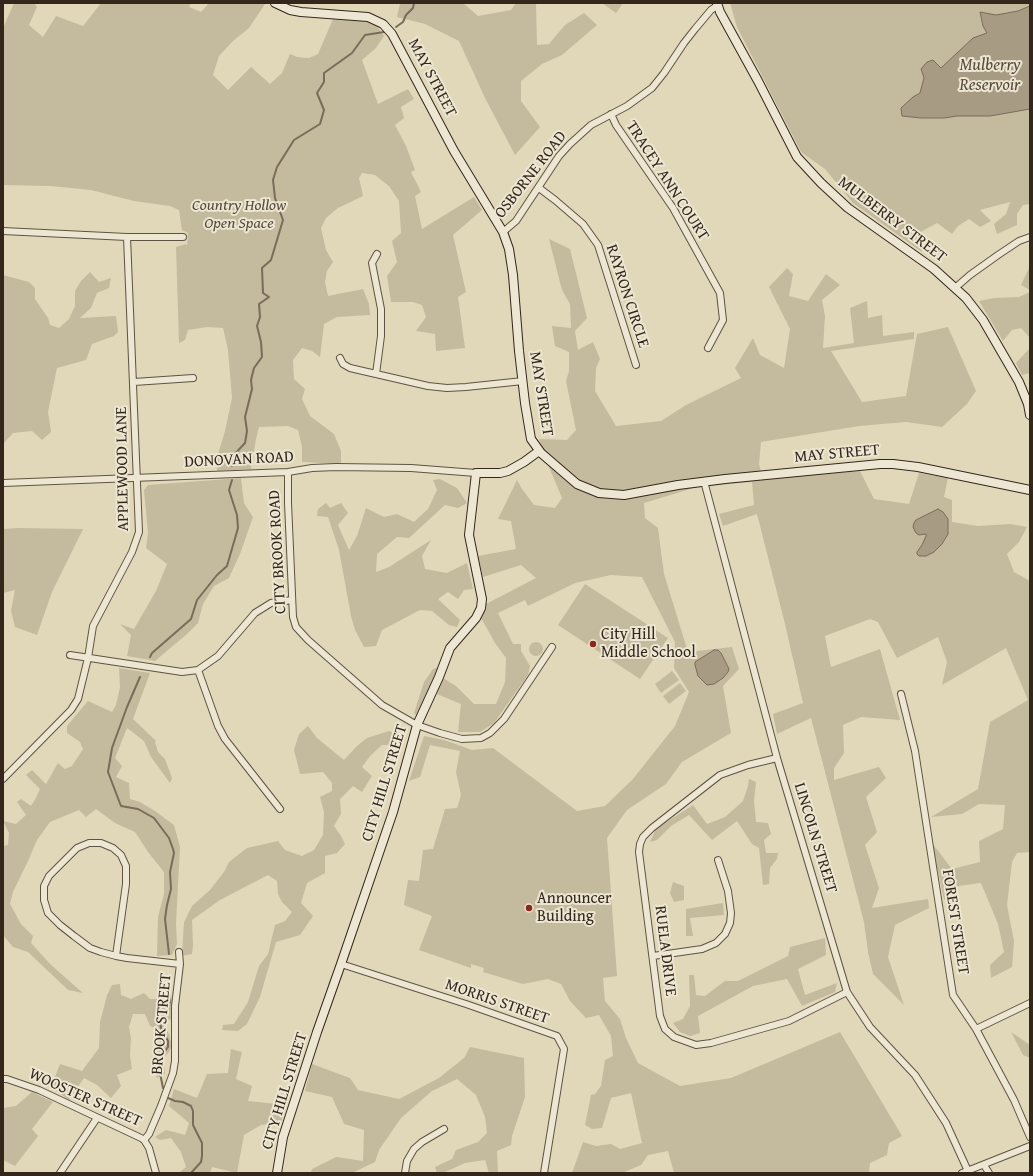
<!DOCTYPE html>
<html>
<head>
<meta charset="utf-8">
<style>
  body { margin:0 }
  #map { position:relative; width:1033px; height:1176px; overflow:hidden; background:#e1d8b9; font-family:"Gentium Book Plus",serif }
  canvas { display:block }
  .frame { position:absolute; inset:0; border:4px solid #35261c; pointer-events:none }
</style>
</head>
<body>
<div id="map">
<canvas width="1033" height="1176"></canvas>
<div class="frame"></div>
</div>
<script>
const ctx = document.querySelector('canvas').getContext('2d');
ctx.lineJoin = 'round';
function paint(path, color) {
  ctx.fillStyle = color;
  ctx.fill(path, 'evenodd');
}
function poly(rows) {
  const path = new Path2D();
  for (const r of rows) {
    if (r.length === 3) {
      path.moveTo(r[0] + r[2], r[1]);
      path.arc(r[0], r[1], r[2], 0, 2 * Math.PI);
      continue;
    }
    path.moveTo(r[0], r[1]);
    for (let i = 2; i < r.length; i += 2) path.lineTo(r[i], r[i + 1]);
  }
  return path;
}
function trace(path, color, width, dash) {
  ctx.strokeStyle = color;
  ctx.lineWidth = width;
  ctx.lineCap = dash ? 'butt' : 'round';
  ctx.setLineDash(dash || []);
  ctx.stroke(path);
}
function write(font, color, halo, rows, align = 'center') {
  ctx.font = font + ' "Gentium Book Plus",serif';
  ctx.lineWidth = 4;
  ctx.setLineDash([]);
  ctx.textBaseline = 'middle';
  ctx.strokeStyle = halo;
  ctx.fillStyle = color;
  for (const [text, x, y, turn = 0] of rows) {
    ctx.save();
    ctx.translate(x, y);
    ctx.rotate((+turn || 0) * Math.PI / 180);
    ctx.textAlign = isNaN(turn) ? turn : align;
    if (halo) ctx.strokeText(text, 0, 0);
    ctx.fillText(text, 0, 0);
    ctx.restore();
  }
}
paint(poly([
  [14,3,34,3,37,7,29,25,43,37,56,16,83,26,101,3,191,3,189,7,201,12,209,3,263,3,265,4,249,28,233,41,219,56,213,75,228,90,251,67,270,84,282,73,290,54,297,57,309,58,318,54,333,19,366,21,377,26,384,36,376,48,362,60,378,104,408,89,414,99,401,107,404,118,395,125,406,146,415,170,411,172,421,192,415,196,422,229,474,197,482,210,453,235,466,292,458,297,465,348,436,351,435,334,416,331,426,317,422,305,413,302,391,302,387,276,397,262,392,241,401,233,399,201,389,186,375,175,362,173,359,178,363,196,338,208,326,218,321,228,326,250,333,262,327,271,325,282,328,296,363,289,369,304,370,315,337,317,324,324,320,357,312,351,302,348,293,360,294,379,305,389,302,399,310,416,334,434,341,451,341,464,302,462,302,447,298,430,288,426,259,427,256,439,251,469,217,471,217,458,225,431,232,398,228,350,223,328,207,327,188,330,185,340,179,343,176,247,186,244,187,246,188,233,182,230,179,210,170,206,134,201,91,190,51,186,3,185,3,28],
  [400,3,463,3,478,16,511,10,516,3,536,3,537,45,549,44,565,25,584,13,597,25,562,55,542,64,521,81,521,101,540,127,515,155,485,98,459,41,425,24,397,17],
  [602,3,623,3,616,13],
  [730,3,1030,3,1030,204,1023,205,1017,214,1017,225,997,234,994,224,1006,214,1010,202,980,210,991,221,980,227,969,219,958,226,952,234,937,223,917,234,922,252,853,203,825,169,801,152,737,27],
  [549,239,570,249,587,318,575,331,578,350,593,342,600,359,596,368,595,391,616,426,661,421,686,405,741,378,735,368,753,338,760,355,784,368,790,329,769,287,787,268,793,274,789,296,808,301,826,274,840,285,822,300,825,316,823,348,854,343,850,308,867,301,868,318,882,315,883,336,914,332,914,339,831,351,862,402,906,396,917,334,948,327,976,391,967,404,942,427,906,422,859,426,761,442,759,464,763,479,860,471,874,499,909,504,919,473,948,478,944,497,952,500,952,522,978,526,1010,524,1027,527,1019,542,1007,554,1014,572,1030,581,1030,852,1017,853,1012,862,1007,905,1014,941,1012,967,991,978,990,965,1004,952,998,924,981,883,958,886,944,900,932,843,952,869,980,862,979,841,1003,829,1005,805,979,804,962,814,931,817,978,789,990,722,1028,700,1006,648,942,685,947,662,938,637,897,658,878,622,870,619,825,636,831,667,880,649,900,720,861,717,843,725,844,753,834,768,834,780,879,767,886,778,866,797,877,832,865,845,879,888,872,908,928,899,929,908,895,925,888,957,904,1005,873,974,868,952,864,922,811,718,777,734,773,714,803,703,785,624,757,514,723,526,719,514,754,505,752,482,697,487,644,503,645,518,658,528,664,574,688,652,732,647,739,669,723,686,731,733,682,762,666,784,627,810,607,838,617,976,603,978,605,1001,620,1019,626,1038,638,1063,680,1086,731,1078,840,1032,902,1136,889,1143,887,1155,870,1163,869,1173,674,1173,668,1151,648,1155,641,1165,622,1173,572,1173,583,1142,596,1146,611,1144,620,1149,642,1143,631,1093,611,1098,602,1128,592,1129,585,1125,591,1095,595,1094,601,1086,605,1060,613,1056,611,1036,599,1015,586,1018,570,1001,561,984,548,979,523,984,483,972,484,968,471,964,471,968,419,950,432,916,404,905,408,880,419,881,423,850,433,849,445,809,457,808,461,795,456,772,460,751,430,745,420,777,409,781,424,736,444,740,472,750,493,748,577,811,605,806,633,779,675,726,689,692,674,668,675,642,642,577,611,575,575,583,528,606,525,600,498,613,513,644,521,644,521,651,530,666,528,675,494,723,480,732,458,732,461,704,437,694,443,678,456,686,474,704,496,704,505,682,506,658,495,643,481,618,486,604,536,578,521,565,483,577,478,556,516,549,511,521,498,519,517,480,522,489,534,505,555,508,562,498,549,467,539,439,567,440,576,430,566,381,569,371,569,352,555,346,552,326,571,328,570,304,562,290],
  [1030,266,1030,290,1021,285],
  [90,272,99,282,111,278,109,288,97,293,91,308,80,318,116,316,118,332,114,336,92,344,86,360,57,368,48,412,51,432,42,440,32,431,13,433,4,443,3,450,3,275,29,282,35,288,35,299,48,318,50,325,59,328,69,319,75,306,75,291,81,281],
  [1030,292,1030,338,1021,328,1012,330,1003,341,979,301,994,298,1019,297],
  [1030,348,1030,373,1022,375,1016,363],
  [241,478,244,503,253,517,240,554,229,578,214,586,203,604,198,623,187,634,155,661,127,656,131,635,120,624,134,629,156,591,167,564,146,548,148,533,144,490,148,485],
  [440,479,457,488,467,503,458,508,445,505,409,538,397,537,377,554,376,572,389,567,431,540,422,556,425,569,447,573,467,563,473,589,464,590,458,599,448,592,438,599,460,620,457,627,449,625,432,611,420,610,382,630,376,646,364,647,355,630,351,616,339,550,328,517,317,516,318,509,326,503,330,508,341,503,348,513,338,525,349,550,357,536,366,508,384,517,397,514,414,522,428,509,437,490,433,480],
  [19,528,83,529,52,592,37,635,15,627,11,611,15,590,3,593,3,529],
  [585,584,668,638,640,679,558,625],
  [536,649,7],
  [439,667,428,691,417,716,414,713,424,682,433,669],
  [119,668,150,673,133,719,156,741,155,742,158,752,165,759,172,778,170,783,151,757,144,741,127,728,115,758,122,766,116,777,129,783,130,799,140,802,155,811,174,825,180,847,176,924,177,944,172,955,157,956,158,917,164,894,164,872,148,852,135,832,115,823,96,809,86,817,79,810,50,822,37,840,28,861,13,892,10,904,21,924,33,936,31,943,50,964,83,993,68,990,28,952,13,947,3,935,3,846,8,845,9,833,3,821,16,824,26,815,17,802,21,799,31,806,36,798,40,789,26,775,32,770,46,784,58,763,65,769,72,766,83,749,80,742,67,733,67,726,88,701,112,712,116,705,120,687],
  [672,671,679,680,661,693,655,684],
  [680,683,686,691,669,704,663,696],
  [308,726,317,738,344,760,357,746,367,738,389,731,403,737,403,742,394,745,382,745,370,756,362,767,372,776,362,792,353,786,340,799,341,814,334,826,341,836,345,844,337,853,325,856,325,873,307,883,301,903,313,916,300,935,276,942,260,997,247,1024,238,1031,222,1030,223,1025,234,1024,248,1002,259,966,268,954,275,925,285,921,292,912,282,902,278,894,277,881,268,875,220,900,192,920,193,945,192,954,182,956,184,922,192,906,210,890,224,872,229,862,247,848,278,841,285,850,302,856,314,850,323,835,324,812,320,797,332,791,332,783,323,772,300,774,294,750,299,734],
  [749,779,756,782,754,801,756,822,768,823,771,834,764,840,766,853,778,853,777,859,770,868,769,884,763,885,759,848,752,844,737,821,712,840,689,815,671,826,657,840,650,842,656,829,693,805,707,824,725,817,743,801,748,786],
  [673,882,684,886,684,900,674,902,670,893],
  [723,903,724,915,690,918,693,936,686,936,686,909],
  [825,938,826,955,798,969,805,995,837,983,835,992,802,1006,787,979,753,986,698,1016,700,1033,690,1036,680,1032,673,1023,683,1019,690,1006,689,975,694,975,696,995,705,996,725,981,738,981,788,956,790,947],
  [120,984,121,995,131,999,144,993,150,999,156,999,166,991,171,994,172,1003,171,1019,163,1024,169,1034,172,1046,169,1052,163,1058,165,1074,157,1078,151,1058,161,1049,157,1029,150,1026,145,1014,133,1014,129,1027,131,1038,130,1055,132,1069,117,1075,121,1086,111,1098,97,1085,84,1078,69,1100,51,1087,60,1064,82,1071,99,1048,100,1022,107,995,112,985],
  [1011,1032,1030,1045,1030,1058,1023,1055],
  [470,1047,524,1058,525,1097,512,1136,511,1145,497,1151,498,1173,489,1173,485,1160,465,1163,443,1173,437,1173,435,1167,452,1159,456,1150,478,1142,487,1133,485,1117,476,1095,457,1079,432,1091,401,1118,379,1150,375,1162,352,1173,311,1173,312,1169,336,1157,363,1161,364,1130,344,1124,332,1097,305,1091,312,1064,350,1078,358,1090,399,1099,439,1078,464,1058],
  [231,1049,242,1052,236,1079,252,1086,248,1101,287,1105,281,1122,261,1125,244,1135,237,1173,212,1167,210,1173,179,1173,186,1167,181,1152,171,1138,160,1140,155,1137,166,1130,185,1135,189,1123,169,1106,174,1089,197,1098,207,1074,228,1073],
  [32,1092,53,1102,32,1129,38,1136,15,1166,3,1160,3,1108,16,1106]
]), '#c4ba9e');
const water = poly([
  [1030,6,1030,109,990,116,957,116,944,118,921,118,902,116,901,108,913,97,920,93,924,78,921,69,927,62,933,60,941,68,973,38,987,33,983,26,980,12,996,15,1018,11,1030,6],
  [938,509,943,512,948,519,948,534,942,544,934,552,926,556,919,556,917,554,917,552,922,545,926,536,926,534,919,535,916,533,913,527,914,523,916,520,938,509],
  [714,650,718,650,721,653,729,669,728,672,723,678,714,684,707,685,698,676,695,665,695,662,714,650]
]);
paint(water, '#a79b84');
trace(water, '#796c5a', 1);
trace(poly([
  [396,27,403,22,406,15,413,8,414,3],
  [232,466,233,456,245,443,247,431,245,417,252,389,251,380,254,368,262,357,261,342,257,326,260,317,259,304,269,297,263,293,262,268,271,260,283,220,275,198,273,180,277,167,294,140,320,124,324,110,317,93,324,82,324,73,352,53,365,35,384,32],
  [150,657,152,653,191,619,197,600,217,575,227,566,238,528,237,515,229,490,232,480],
  [140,677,127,707,112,748,108,772,121,806,138,809,154,818,169,838,173,849,174,853,170,872,171,889,167,905,165,919,169,954],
  [163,1088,159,1068,159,1059,168,1047,168,1041,161,1028,160,1022,167,1015,170,1001,168,993],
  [168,1098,175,1101,183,1102,191,1106,193,1111,193,1125,202,1143,202,1156,201,1162,191,1173]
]), '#796c5a', 2);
const street = poly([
  [611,114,616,125,673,208,720,293,723,320,708,348],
  [539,188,555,200,583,224,598,245,636,365],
  [3,231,127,237,183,237],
  [503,232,516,221,559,156,570,144,591,125,627,106,652,88,664,73,684,43,695,29,711,10,718,5],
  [955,288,970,275,998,255,1019,241,1030,237],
  [340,358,343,364,350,368,428,386,447,388,466,387,523,381],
  [376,374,381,336,381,309,372,263,377,254],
  [134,382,193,378],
  [288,472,288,503,293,617,296,627,308,640,382,705,417,725,440,733,462,739,481,738,490,733,504,719,552,647],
  [704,481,777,758,847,992,870,1027,915,1075,946,1123,968,1171],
  [3,483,288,472,312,468,336,467,411,468,476,473],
  [70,655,182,672,198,670,218,656,255,613,271,603,292,600],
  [198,670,218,726,225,739,280,809],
  [901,694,915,751,953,995,976,1029,1014,1100,1030,1137],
  [777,758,748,765,720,775,652,828,643,837,640,844,639,852,660,1016,665,1029,674,1037,696,1045,711,1043,789,1021,847,992],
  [3,779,71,710,78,699,88,658,93,626,132,552,139,532,127,237],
  [116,956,126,884,126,866,121,855,113,848,101,843,89,843,77,848,49,876,44,886,44,900,48,913,60,925,74,936,90,948,101,952,116,956,127,958,180,964],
  [653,956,702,949,716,943,725,934,730,923,731,913,728,891,718,860],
  [341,964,466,1004,557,1036,564,1049,544,1173],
  [976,1029,1030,1003],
  [3,1079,7,1079,39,1090,141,1138,144,1140,149,1148,156,1173],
  [144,1140,149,1134,161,1106,173,1073,175,1061,175,1006,180,964,179,952],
  [984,1165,989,1173],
  [60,1173,97,1118],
  [405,1173,407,1161,414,1149,422,1142,444,1129],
  [962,1173,1030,1146]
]);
const secondary = poly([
  [275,3,290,10,301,12,368,17,383,24,392,34,454,151,503,232,509,249,513,275,519,351,525,403,531,439,541,453,577,484,599,493,624,495,678,485,725,479,880,464,893,464,918,467,1030,490],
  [717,3,720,12,758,81,797,157,821,183,848,208,934,269,966,298,983,320,1019,382,1028,404,1030,415],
  [277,1173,283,1137,317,1032,341,964,393,812,417,725,439,677,450,648,476,618,481,608,482,599,469,535,476,473,500,473,508,471,524,462,539,451]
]);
trace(street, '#605243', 8);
trace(secondary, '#35261c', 10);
trace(street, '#ece6d2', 6);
trace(secondary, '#ece6d2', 8);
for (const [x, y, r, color] of [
  [593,644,4,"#8f2418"],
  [529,908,4,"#8f2418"]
]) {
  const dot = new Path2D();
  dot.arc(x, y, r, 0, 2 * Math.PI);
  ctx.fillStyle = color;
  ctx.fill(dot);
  trace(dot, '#ece6d2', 1.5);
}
write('16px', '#35261c', '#ece6d2', [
  ["MAY STREET",432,78,62],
  ["OSBORNE ROAD",531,175,-52],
  ["TRACEY ANN COURT",667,181,57],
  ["MULBERRY STREET",892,220,37],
  ["RAYRON CIRCLE",627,296,72],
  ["MAY STREET",541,394,81],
  ["MAY STREET",837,454,-5],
  ["DONOVAN ROAD",239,460,-3],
  ["APPLEWOOD LANE",123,469,-91],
  ["CITY BROOK ROAD",278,552,-93],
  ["CITY HILL STREET",385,783,-73],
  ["LINCOLN STREET",815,838,73],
  ["FOREST STREET",955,922,81],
  ["RUELA DRIVE",665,951,83],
  ["MORRIS STREET",497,1002,19],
  ["BROOK STREET",162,1024,-85],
  ["CITY HILL STREET",285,1091,-73],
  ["WOOSTER STREET",85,1098,24]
]);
write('italic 16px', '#594b3c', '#ece6d2', [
  ["Country Hollow",239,206],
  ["Open Space",239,224]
]);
write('16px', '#35261c', '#ece6d2', [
  ["City Hill",601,635],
  ["Middle School",601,653],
  ["Announcer",537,899],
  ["Building",537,917]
], 'left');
write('italic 17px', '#57493b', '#ece6d2', [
  ["Mulberry",990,66],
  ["Reservoir",990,86]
]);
</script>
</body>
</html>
